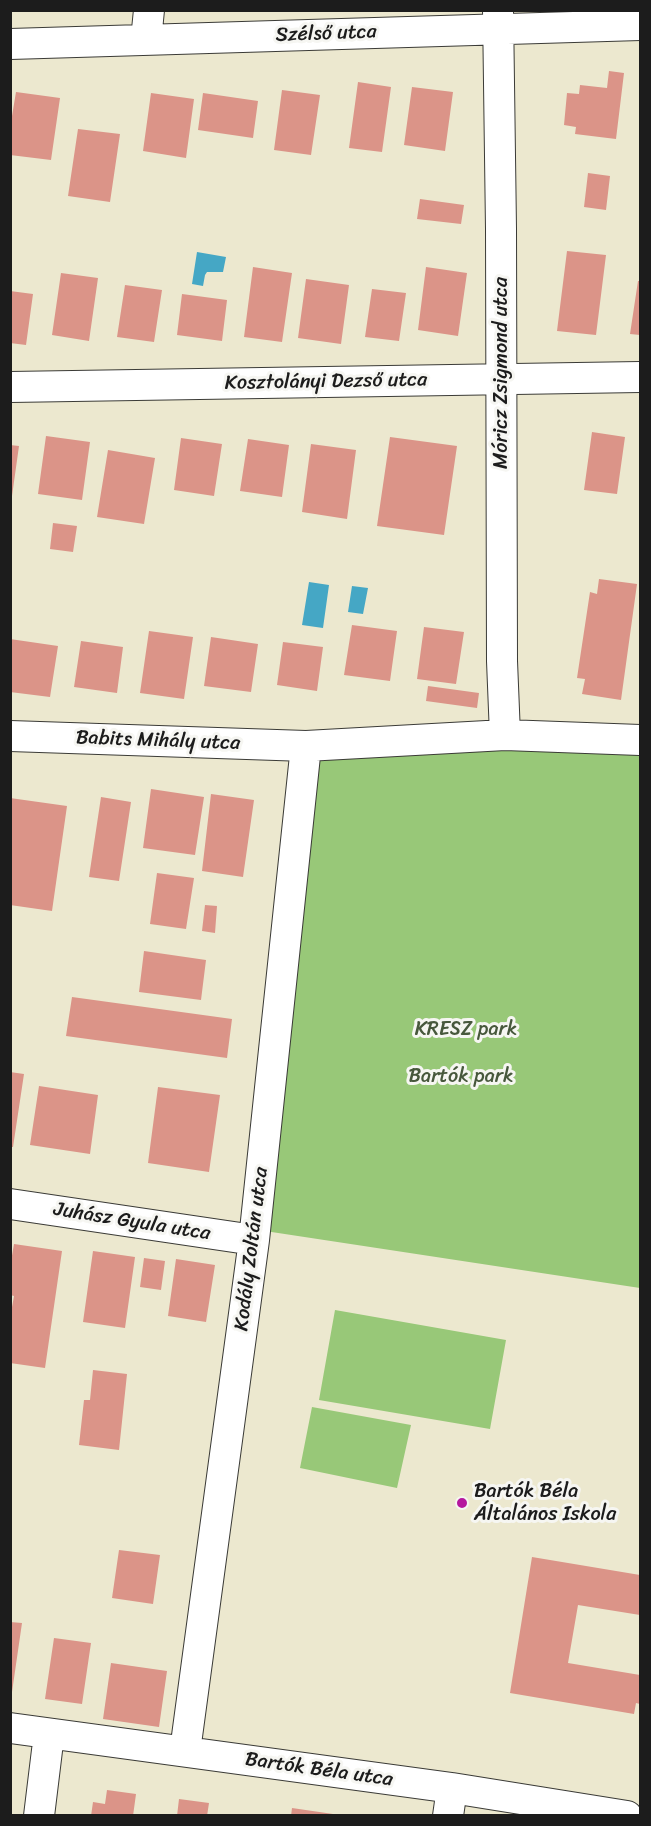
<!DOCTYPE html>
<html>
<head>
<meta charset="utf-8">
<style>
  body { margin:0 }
  #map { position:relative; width:651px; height:1826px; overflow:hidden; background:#ece8cf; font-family:Sriracha,sans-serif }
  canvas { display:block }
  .frame { position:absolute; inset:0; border:12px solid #1c1c1c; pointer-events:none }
</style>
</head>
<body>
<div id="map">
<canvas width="651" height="1826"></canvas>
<div class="frame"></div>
</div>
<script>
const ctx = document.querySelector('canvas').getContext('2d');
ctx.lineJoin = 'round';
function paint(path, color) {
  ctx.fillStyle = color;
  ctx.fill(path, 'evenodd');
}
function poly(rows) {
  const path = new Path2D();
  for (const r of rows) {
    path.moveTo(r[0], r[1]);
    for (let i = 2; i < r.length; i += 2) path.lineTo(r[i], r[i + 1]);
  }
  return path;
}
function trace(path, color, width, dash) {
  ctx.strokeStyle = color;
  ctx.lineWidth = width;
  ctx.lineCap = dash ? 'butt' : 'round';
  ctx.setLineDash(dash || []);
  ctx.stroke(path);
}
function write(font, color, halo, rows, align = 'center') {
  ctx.font = font + ' Sriracha,sans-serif';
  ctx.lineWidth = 6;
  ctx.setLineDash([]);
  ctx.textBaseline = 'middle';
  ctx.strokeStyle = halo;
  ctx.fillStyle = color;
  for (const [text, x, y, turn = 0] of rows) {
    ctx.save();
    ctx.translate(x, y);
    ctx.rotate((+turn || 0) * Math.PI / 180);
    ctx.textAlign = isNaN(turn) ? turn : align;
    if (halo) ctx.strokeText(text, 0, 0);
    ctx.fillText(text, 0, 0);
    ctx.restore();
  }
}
paint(poly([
  [550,748,640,752,640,1288,265,1231,317,760],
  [335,1310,506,1340,490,1429,319,1400],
  [312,1407,411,1425,397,1488,300,1468]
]), '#98c878');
paint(poly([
  [197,252,226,257,223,272,207,272,205,275,203,286,192,284],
  [309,582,329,585,323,628,302,625],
  [352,586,368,588,363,614,348,612]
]), '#45a7c5');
paint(poly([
  [609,71,624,73,616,139,575,134,576,127,564,125,567,93,579,94,580,85,607,88],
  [358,82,391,87,382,152,349,148],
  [412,87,453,92,445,151,404,145],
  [282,90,320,95,311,155,274,150],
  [16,92,60,98,51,160,10,155,10,128],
  [151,93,194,99,186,158,143,151],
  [203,93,258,101,253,138,198,130],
  [78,129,120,134,110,202,68,196],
  [588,173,610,176,606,210,584,207],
  [420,199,464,205,461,224,417,219],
  [567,251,606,255,596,335,557,331],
  [253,267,292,273,282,342,244,337],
  [426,267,467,273,458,336,418,330],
  [61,273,98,278,89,341,52,335],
  [306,279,349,285,341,344,298,338],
  [638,281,640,281,640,335,630,334],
  [125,285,162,290,154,342,117,337],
  [372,289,406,293,399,341,365,337],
  [10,291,33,294,26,345,10,343],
  [182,294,227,300,222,341,177,335],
  [592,432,625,437,617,494,584,490],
  [46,436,90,442,82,500,38,494],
  [390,437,457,446,444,535,377,526],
  [181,438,222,444,214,496,174,490],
  [248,439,289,445,282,497,240,491],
  [311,444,356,450,347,519,302,512],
  [10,445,19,446,12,496,10,496],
  [108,450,155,458,144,524,97,517],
  [53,523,77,526,73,552,50,549],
  [599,579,637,584,621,700,582,694,585,679,577,678,590,592,597,594],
  [352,625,397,631,390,681,344,675],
  [424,627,464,632,456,684,417,679],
  [149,631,193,637,184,699,140,693],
  [211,637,258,644,251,692,204,686],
  [10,639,58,646,50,697,10,692],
  [81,641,123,647,117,693,74,687],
  [283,642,323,647,317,691,277,685],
  [428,686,479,693,477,708,426,701],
  [151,789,204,797,195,855,143,848],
  [211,794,254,800,243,877,202,871],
  [101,797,131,802,119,881,89,877],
  [10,798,67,806,52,911,10,905],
  [157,873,194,878,186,929,150,924],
  [205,905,217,906,215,933,202,931],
  [144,951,206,960,201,1000,139,992],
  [72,997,232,1019,227,1058,66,1036],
  [10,1072,24,1074,13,1147,10,1147],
  [39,1086,98,1095,90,1154,30,1145],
  [158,1087,220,1095,209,1172,148,1163],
  [14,1244,62,1251,45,1368,10,1363,10,1318,14,1296,10,1295,10,1267],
  [93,1251,135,1257,125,1328,83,1322],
  [144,1258,165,1261,161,1290,140,1287],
  [176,1259,215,1265,206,1322,168,1316],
  [93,1370,127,1374,119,1450,79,1445,84,1400,90,1400],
  [119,1550,160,1555,153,1604,112,1598],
  [532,1557,640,1575,640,1615,578,1605,568,1663,640,1675,640,1704,636,1703,634,1714,510,1693],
  [10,1622,22,1623,12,1692,10,1691],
  [54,1638,91,1643,82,1704,45,1699],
  [111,1663,167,1671,159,1727,103,1719],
  [107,1790,136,1794,133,1816,91,1816,93,1802,105,1804],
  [179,1799,209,1803,207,1816,177,1816],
  [292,1808,333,1814,333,1816,291,1816]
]), '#db9488');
const minor = poly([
  [498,10,501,229,502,661,505,735],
  [146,40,149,10],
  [10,44,640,25],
  [10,387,640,377],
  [10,736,306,746,505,735,640,740],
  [10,1204,254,1240],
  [10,1728,452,1788,627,1816],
  [185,1751,254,1240,306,746],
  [39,1816,49,1734],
  [448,1816,452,1788]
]);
trace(minor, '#3b3b37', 32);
trace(minor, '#fff', 30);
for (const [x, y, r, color] of [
  [462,1503,6,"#b5179e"]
]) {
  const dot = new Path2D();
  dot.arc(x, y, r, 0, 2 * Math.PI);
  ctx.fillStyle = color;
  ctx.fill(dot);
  trace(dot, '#f6f6f2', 2);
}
write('20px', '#1c1c1c', '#f6f6f2', [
  ["Szélső utca",326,34,-2],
  ["Móricz Zsigmond utca",502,373,-90],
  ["Kosztolányi Dezső utca",326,382,-1],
  ["Babits Mihály utca",158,741,2],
  ["Juhász Gyula utca",132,1222,9],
  ["Kodály Zoltán utca",252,1249,-83],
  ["Bartók Béla utca",319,1770,8]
]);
write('20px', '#47583c', '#f6f6f2', [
  ["KRESZ park",466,1030],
  ["Bartók park",461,1077]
]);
write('20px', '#1c1c1c', '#f6f6f2', [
  ["Bartók Béla",474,1492],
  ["Általános Iskola",474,1515]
], 'left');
</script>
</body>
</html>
